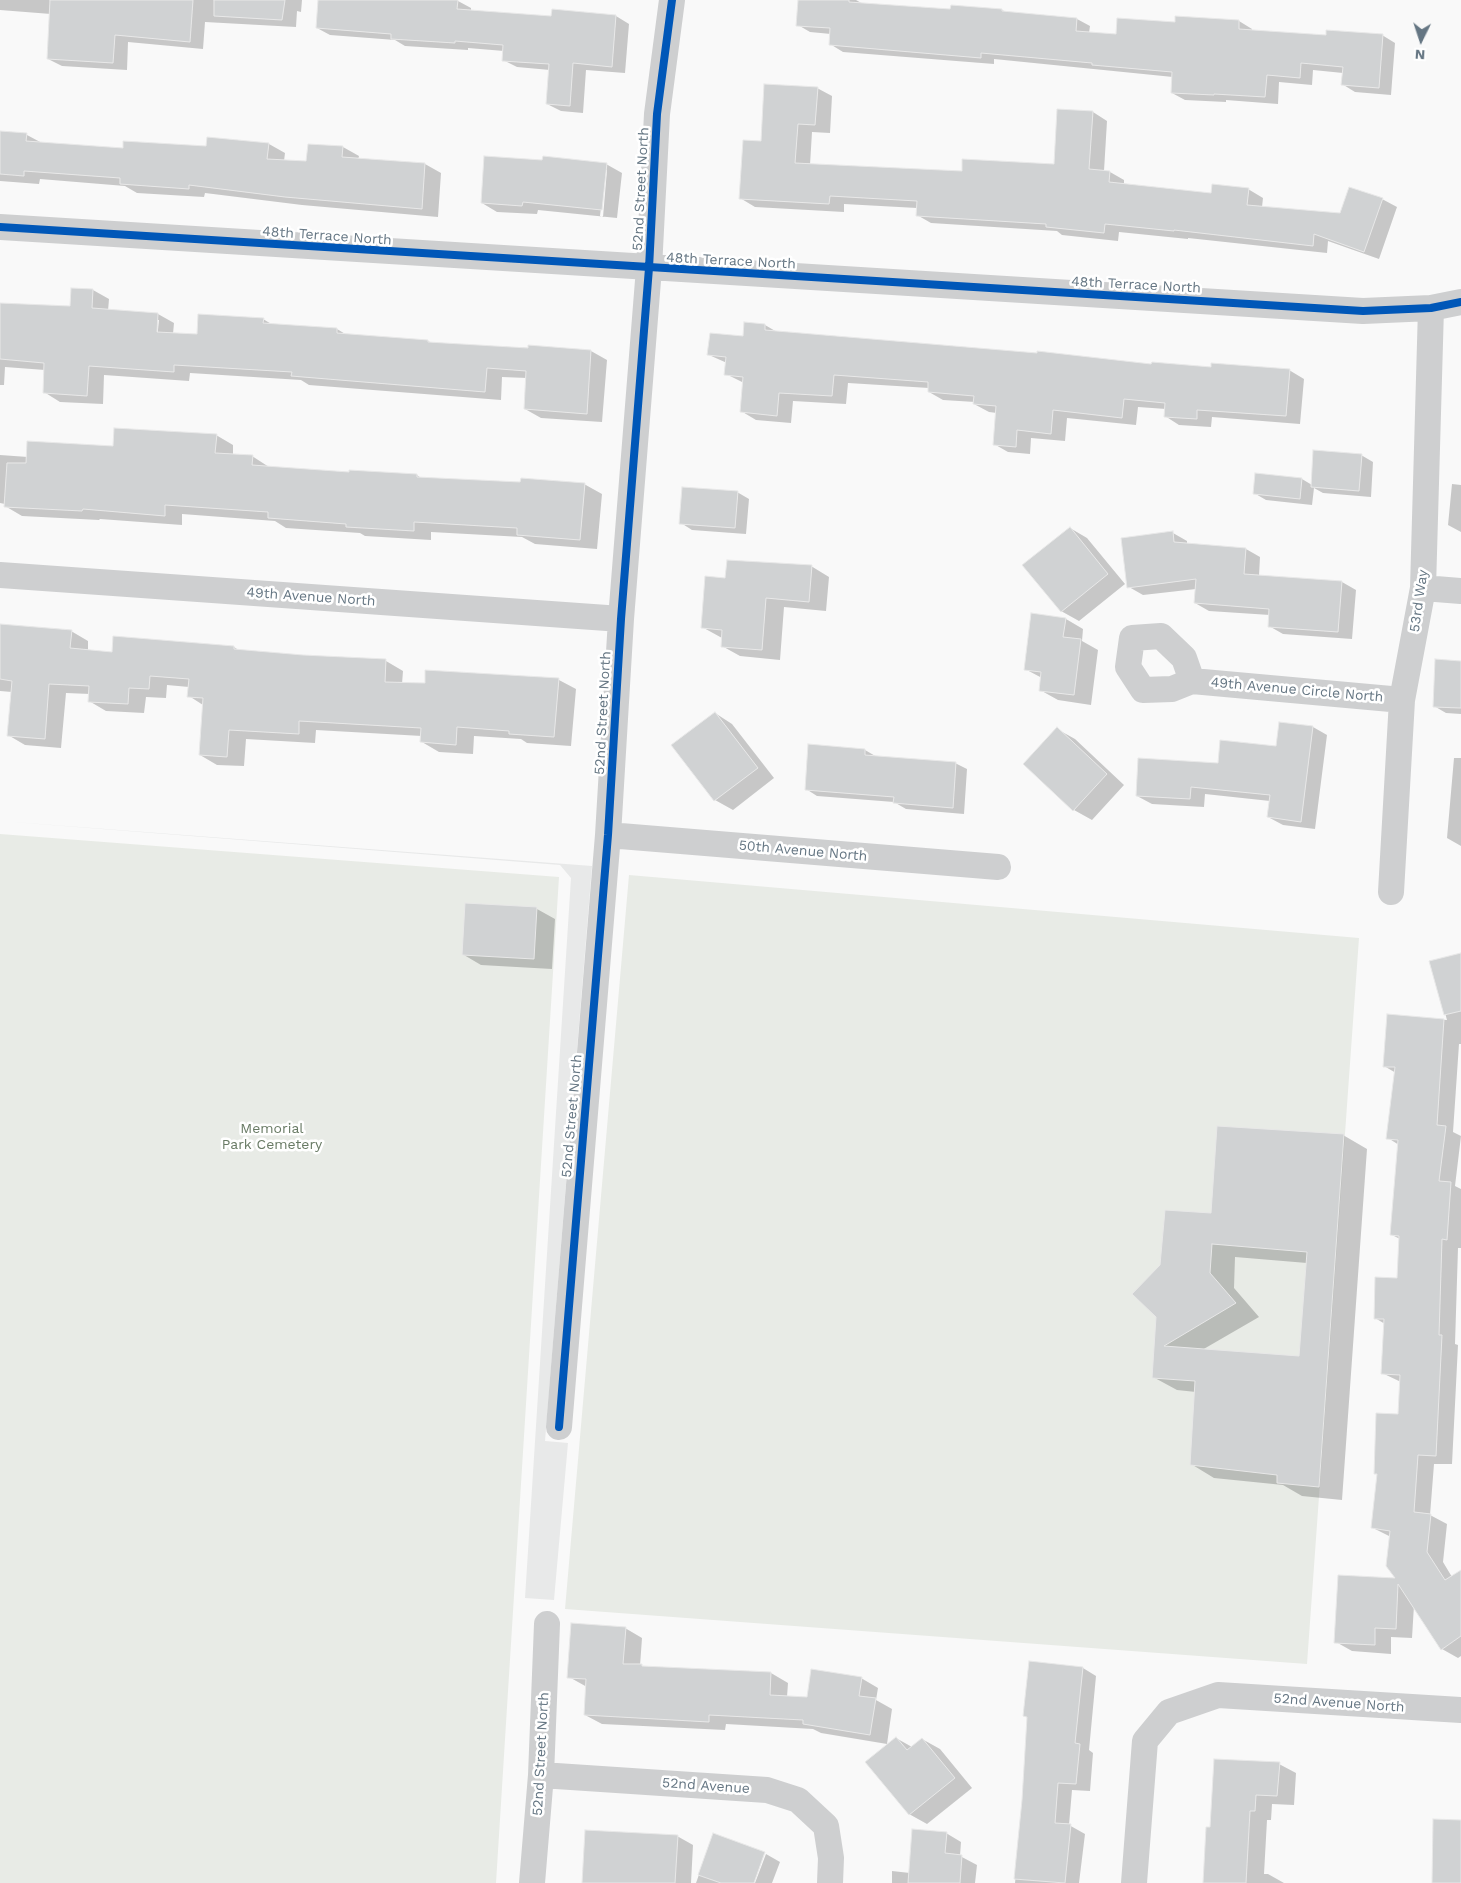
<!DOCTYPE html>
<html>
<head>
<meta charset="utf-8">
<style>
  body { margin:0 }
  #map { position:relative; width:1461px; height:1883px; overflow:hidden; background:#f9f9f9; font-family:"Work Sans",sans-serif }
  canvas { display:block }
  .north { position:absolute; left:1396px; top:15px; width:50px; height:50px; -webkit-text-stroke:4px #fff; paint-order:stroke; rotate:184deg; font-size:14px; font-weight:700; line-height:20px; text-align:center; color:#657683 }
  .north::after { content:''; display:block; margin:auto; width:18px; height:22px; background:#657683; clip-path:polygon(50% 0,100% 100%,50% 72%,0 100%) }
</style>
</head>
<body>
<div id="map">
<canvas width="1461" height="1883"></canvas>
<div class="north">N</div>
</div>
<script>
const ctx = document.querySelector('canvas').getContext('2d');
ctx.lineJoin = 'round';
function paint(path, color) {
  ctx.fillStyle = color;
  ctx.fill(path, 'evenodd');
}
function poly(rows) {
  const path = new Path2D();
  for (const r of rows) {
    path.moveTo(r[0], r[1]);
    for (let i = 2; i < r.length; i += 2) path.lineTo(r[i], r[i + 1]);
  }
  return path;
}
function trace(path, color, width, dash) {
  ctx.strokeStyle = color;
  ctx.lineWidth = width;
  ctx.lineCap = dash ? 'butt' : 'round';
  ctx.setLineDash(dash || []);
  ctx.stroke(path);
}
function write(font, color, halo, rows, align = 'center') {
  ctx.font = font + ' "Work Sans",sans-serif';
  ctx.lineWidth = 5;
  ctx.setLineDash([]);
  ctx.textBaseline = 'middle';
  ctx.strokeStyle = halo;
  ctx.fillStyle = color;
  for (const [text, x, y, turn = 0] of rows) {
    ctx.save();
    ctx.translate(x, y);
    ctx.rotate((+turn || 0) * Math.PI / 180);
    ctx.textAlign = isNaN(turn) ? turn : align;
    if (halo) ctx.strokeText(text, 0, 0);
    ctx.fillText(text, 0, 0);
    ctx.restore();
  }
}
paint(poly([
  [0,821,592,866,545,1441,568,1443,554,1600,525,1598,571,878,560,865]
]), '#e8e9e9');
paint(poly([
  [0,834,559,877,496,1883,0,1883],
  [629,875,1359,938,1307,1664,565,1609]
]), '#e8ebe6');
paint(poly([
  [0,0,302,0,301,12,297,11,296,27,205,22,203,49,128,42,127,70,62,66,48,59,51,14,0,10],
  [319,0,446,0,458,1,471,8,471,12,553,18,553,11,616,16,629,24,625,73,586,70,583,113,561,111,547,104,550,70,517,67,503,60,504,51,468,48,468,50,405,46,395,40,330,35,317,28],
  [799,0,856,0,863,4,952,10,1002,10,1006,12,1077,19,1090,26,1089,33,1117,36,1176,23,1176,18,1239,21,1252,29,1252,32,1327,37,1382,35,1395,43,1391,95,1355,92,1342,84,1343,73,1313,70,1312,85,1279,82,1278,104,1226,100,1226,102,1185,100,1172,93,1173,77,994,59,994,64,843,52,830,44,831,34,810,32,798,25],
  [817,88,832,96,830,133,812,132,810,165,963,172,1056,165,1058,110,1093,112,1107,121,1104,171,1110,172,1124,180,1124,185,1212,194,1248,189,1263,198,1262,207,1341,215,1382,199,1397,207,1379,259,1328,241,1327,253,1188,238,1188,239,1119,232,1118,241,1062,235,1057,231,931,223,917,215,917,208,844,204,844,212,755,207,740,198,762,143],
  [0,132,27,135,42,143,124,149,269,144,285,153,284,161,308,163,343,147,359,156,358,160,425,164,441,173,438,217,302,205,205,193,204,197,137,193,125,186,40,179,39,184,0,181],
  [606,164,622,173,617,218,538,210,537,214,497,212,482,203],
  [605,170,607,170,603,217,600,216],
  [93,290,109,299,108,311,158,314,174,323,173,334,199,336,263,319,273,325,337,329,347,335,428,341,432,343,591,351,607,360,602,422,541,418,525,409,527,378,502,377,501,400,309,385,301,380,190,373,189,381,104,375,103,404,60,402,44,392,45,370,5,367,4,385,0,385,0,304,71,307],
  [156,320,159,320,157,339,155,339],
  [765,325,777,332,1152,365,1289,370,1304,379,1300,424,1212,417,1211,427,1179,425,1165,416,1166,409,1138,407,1136,425,1067,418,1065,441,1031,438,1030,454,1008,452,994,444,997,413,989,412,974,404,975,402,943,400,929,392,929,388,848,383,846,404,793,401,791,423,756,420,741,411,744,383,726,374,727,363,709,355,744,338],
  [216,435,233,445,233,455,252,456,269,467,350,473,417,475,421,478,522,484,584,484,602,494,597,549,535,544,522,537,431,532,431,540,365,536,360,533,286,528,275,521,182,514,182,525,100,519,99,520,22,516,5,506,5,504,0,503,0,455,28,457],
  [1361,455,1373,462,1371,497,1323,493,1314,488,1312,505,1266,500,1254,493,1256,475,1302,479,1312,485],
  [1452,484,1461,485,1461,532,1448,525],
  [737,492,749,499,746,534,692,530,681,523],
  [1070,528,1087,538,1125,584,1079,621,1061,611],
  [1173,533,1187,541,1187,545,1246,549,1260,557,1259,576,1342,582,1356,590,1352,639,1283,634,1269,626,1270,615,1209,611,1195,603,1196,589,1143,595,1129,587],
  [811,566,829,577,826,611,784,607,780,660,740,656,722,646,722,638,702,627,727,579],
  [1066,619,1083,629,1082,641,1098,650,1091,705,1058,700,1040,690,1042,678,1025,669],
  [0,625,71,631,88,641,88,651,113,654,234,647,240,651,386,661,403,671,402,684,426,685,559,680,576,689,571,746,527,743,521,739,474,736,473,754,439,752,422,742,422,736,316,730,315,743,246,739,244,766,217,765,200,755,203,705,189,696,189,687,167,685,166,698,146,697,144,713,106,711,89,701,90,694,66,693,61,748,25,745,8,735,12,692,0,691],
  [1461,662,1461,714,1446,713,1434,706],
  [715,713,732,724,774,778,733,810,715,800],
  [1313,727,1327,735,1315,829,1283,825,1268,817,1270,801,1205,794,1204,807,1152,804,1137,796,1219,764,1277,747],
  [1057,729,1075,739,1124,785,1092,820,1074,810],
  [865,750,877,757,955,763,967,769,964,814,906,809,894,802,817,796,806,789],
  [1454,758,1461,758,1461,846,1447,838],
  [537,909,555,919,552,969,481,965,464,955],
  [1461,954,1461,1044,1459,1044,1453,1132,1461,1136,1455,1186,1461,1189,1461,1248,1458,1248,1455,1344,1458,1345,1452,1464,1434,1464,1430,1515,1447,1524,1443,1562,1452,1577,1461,1572,1461,1656,1458,1658,1442,1649,1414,1605,1412,1638,1391,1637,1391,1654,1352,1651,1336,1642,1397,1580,1391,1537,1373,1528,1378,1475,1375,1473,1400,1415,1401,1382,1382,1373,1385,1324,1375,1318,1398,1279,1400,1239,1392,1235,1399,1145,1388,1138,1396,1073,1384,1066,1388,1016,1447,1020,1431,962],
  [1343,1135,1367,1149,1342,1500,1302,1496,1283,1485,1214,1478,1191,1464,1196,1392,1177,1390,1153,1377,1157,1317,1212,1214],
  [1235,1257,1307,1263,1301,1358,1202,1350,1259,1317,1234,1288],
  [625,1628,642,1638,640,1666,645,1668,771,1673,788,1683,787,1697,808,1698,861,1678,878,1688,876,1700,892,1709,887,1744,821,1733,813,1729,726,1724,725,1730,602,1724,585,1715,587,1687,569,1677],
  [1083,1668,1096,1676,1089,1750,1093,1753,1090,1791,1072,1790,1069,1825,1085,1834,1079,1883,1015,1883,1023,1800,1028,1718,1024,1716],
  [896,1738,912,1747,922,1739,940,1749,972,1788,927,1824,909,1814],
  [1279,1764,1296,1773,1294,1805,1272,1804,1271,1820,1267,1820,1264,1874,1268,1874,1284,1883,1204,1883,1211,1828],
  [946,1833,961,1842,960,1856,977,1865,975,1883,892,1883,892,1871,910,1873],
  [713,1835,765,1854,763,1854,753,1883,696,1883],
  [677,1836,693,1845,691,1883,584,1883],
  [766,1854,780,1862,772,1883,755,1883]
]), '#0003');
const building = poly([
  [50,0,193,0,190,42,115,35,113,63,47,59,50,0],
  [214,0,285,0,282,20,214,16,214,0],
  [318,0,458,0,457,9,551,16,552,9,616,15,612,67,573,63,570,106,546,104,549,64,502,61,503,45,455,41,455,43,391,39,391,34,316,28,318,0],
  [798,0,849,0,849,2,950,9,951,5,1002,9,1002,11,1077,18,1076,31,1116,34,1117,18,1175,22,1175,16,1239,20,1239,29,1326,35,1326,30,1383,34,1379,88,1341,85,1343,67,1301,63,1300,78,1267,75,1265,97,1214,94,1214,95,1171,93,1172,72,1092,65,1092,63,981,53,981,58,829,45,830,28,796,26,798,0],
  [764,84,818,87,815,125,798,124,795,163,962,171,962,159,1054,164,1057,109,1093,111,1089,169,1110,171,1109,182,1211,193,1212,184,1249,188,1247,205,1340,213,1349,187,1383,198,1364,252,1314,234,1313,246,1174,230,1174,231,1105,224,1104,233,1046,227,1046,224,916,216,917,201,830,196,829,204,739,199,743,140,761,141,764,84],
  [0,131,27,133,26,141,123,148,123,141,206,146,207,137,269,143,267,159,306,161,308,144,343,146,342,157,425,163,422,209,285,197,189,185,189,189,120,184,120,178,24,171,24,176,0,174,0,131],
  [484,156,542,160,543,156,607,163,602,210,523,202,522,206,481,203,484,156],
  [71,288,93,289,92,308,158,313,157,332,197,334,198,314,264,318,263,323,337,328,337,333,428,340,428,342,528,348,528,345,591,350,587,414,524,409,526,371,487,368,485,392,291,376,292,372,174,365,174,372,89,366,87,396,43,393,44,363,0,359,0,303,70,306,71,288],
  [744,322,765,324,765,330,1037,353,1037,351,1151,364,1152,362,1211,367,1211,363,1290,369,1286,416,1197,410,1197,419,1164,417,1165,403,1124,399,1122,418,1053,410,1051,434,1017,430,1016,447,993,445,996,406,973,404,974,396,928,392,928,382,834,375,832,396,779,393,777,416,740,412,743,377,724,375,726,357,707,355,710,333,743,336,744,322],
  [114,428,217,434,215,453,253,455,252,465,349,472,349,470,417,474,417,477,520,482,521,478,585,483,580,540,517,535,517,528,414,522,414,531,346,527,346,524,268,518,268,512,165,505,165,516,83,509,82,511,4,507,7,463,26,463,27,441,113,446,114,428],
  [1313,450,1362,454,1359,491,1311,487,1313,450],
  [1255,473,1302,478,1300,499,1253,494,1255,473],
  [682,487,738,491,735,528,679,524,682,487],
  [1070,527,1108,574,1061,612,1022,565,1070,527],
  [1173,531,1174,542,1246,548,1244,574,1342,581,1338,632,1268,627,1269,609,1194,603,1196,579,1127,588,1121,538,1173,531],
  [727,560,812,565,809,602,766,598,762,650,721,647,722,630,701,628,705,576,725,578,727,560],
  [1031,613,1066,618,1063,637,1081,639,1074,695,1039,691,1041,672,1024,670,1031,613],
  [0,624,72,630,70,648,112,652,113,636,234,646,234,649,303,655,386,659,385,682,425,683,425,670,559,678,554,737,509,734,509,731,457,727,456,745,420,742,421,728,299,721,299,734,229,730,227,757,199,755,203,698,187,697,189,679,150,676,149,689,129,688,128,704,88,702,89,686,49,684,45,739,7,736,12,681,0,679,0,624],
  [1435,659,1461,661,1461,708,1433,707,1435,659],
  [715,712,758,768,714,801,671,745,715,712],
  [1279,722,1313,726,1301,822,1267,817,1270,795,1191,787,1190,799,1136,796,1138,758,1218,763,1220,740,1276,746,1279,722],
  [1057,727,1107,774,1073,811,1023,764,1057,727],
  [808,744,865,749,865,755,956,762,953,808,893,803,894,797,805,790,808,744],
  [465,903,537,907,534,959,462,955,465,903],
  [1461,953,1461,1011,1444,1015,1429,961,1461,953],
  [1387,1014,1444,1019,1437,1125,1446,1126,1439,1181,1451,1182,1447,1240,1442,1239,1439,1335,1442,1335,1436,1456,1418,1455,1414,1512,1431,1514,1427,1552,1445,1580,1461,1570,1461,1636,1441,1650,1398,1584,1396,1629,1375,1628,1375,1645,1334,1643,1338,1575,1395,1578,1386,1566,1390,1531,1371,1528,1377,1474,1374,1474,1376,1413,1398,1414,1400,1375,1381,1374,1384,1319,1374,1319,1375,1277,1397,1278,1399,1236,1390,1235,1398,1140,1386,1139,1395,1067,1383,1067,1387,1014],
  [1217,1126,1344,1134,1319,1487,1277,1483,1277,1475,1190,1465,1195,1381,1152,1378,1156,1317,1132,1294,1160,1265,1165,1210,1211,1213,1217,1126],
  [1212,1244,1307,1252,1299,1356,1164,1346,1236,1303,1210,1273,1212,1244],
  [571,1623,626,1627,623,1664,642,1664,642,1666,771,1672,770,1695,807,1697,811,1669,862,1677,859,1696,876,1698,870,1735,803,1724,803,1720,709,1715,709,1722,584,1715,586,1679,567,1678,571,1623],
  [1029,1661,1083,1667,1075,1743,1080,1744,1076,1784,1058,1783,1055,1823,1071,1824,1065,1883,1014,1879,1022,1800,1027,1717,1023,1716,1029,1661],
  [896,1737,907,1750,922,1738,955,1778,909,1815,865,1762,896,1737],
  [1214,1759,1280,1762,1277,1796,1256,1795,1255,1811,1250,1811,1246,1883,1203,1883,1206,1827,1210,1827,1214,1759],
  [1433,1819,1461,1820,1461,1883,1432,1883,1433,1819],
  [912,1829,947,1832,945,1853,962,1855,960,1883,908,1883,912,1829],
  [585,1830,678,1835,675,1883,582,1883,585,1830],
  [713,1833,765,1852,754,1883,721,1883,698,1875,713,1833]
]);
paint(building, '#d0d2d3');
trace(building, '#e8e8e8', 1);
trace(poly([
  [0,227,1363,311,1431,308,1461,302],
  [0,575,621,619],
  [1423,588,1461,591],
  [1192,681,1184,658,1161,636,1132,638,1128,667,1143,690,1172,689,1192,681,1402,700],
  [608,835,998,867],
  [1391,892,1402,700,1423,588,1431,308],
  [559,1427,608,835,621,619,649,268,657,114,672,0],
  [541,1775,767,1790,798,1800,826,1826,831,1858,830,1883],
  [532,1883,541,1775,547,1624],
  [1134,1883,1145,1741,1169,1712,1218,1695,1461,1710]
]), '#cecfd0', 26);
trace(poly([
  [0,227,1363,311,1431,308,1461,302],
  [559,1427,608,835,621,619,649,268,657,114,672,0]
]), '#0057b8', 8);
write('14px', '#657683', '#fff', [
  ["52nd Street North",641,189,-87],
  ["48th Terrace North",327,236,4],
  ["48th Terrace North",731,261,3],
  ["48th Terrace North",1136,285,3],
  ["49th Avenue North",311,597,4],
  ["53rd Way",1419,601,-82],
  ["49th Avenue Circle North",1297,690,5],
  ["52nd Street North",603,713,-87],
  ["50th Avenue North",803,851,5],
  ["52nd Street North",572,1116,-85],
  ["52nd Avenue North",1339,1703,4],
  ["52nd Street North",541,1754,-87],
  ["52nd Avenue",706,1786,4]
]);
write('14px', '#687a64', '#fff', [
  ["Memorial",272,1129],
  ["Park Cemetery",272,1145]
]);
</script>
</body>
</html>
